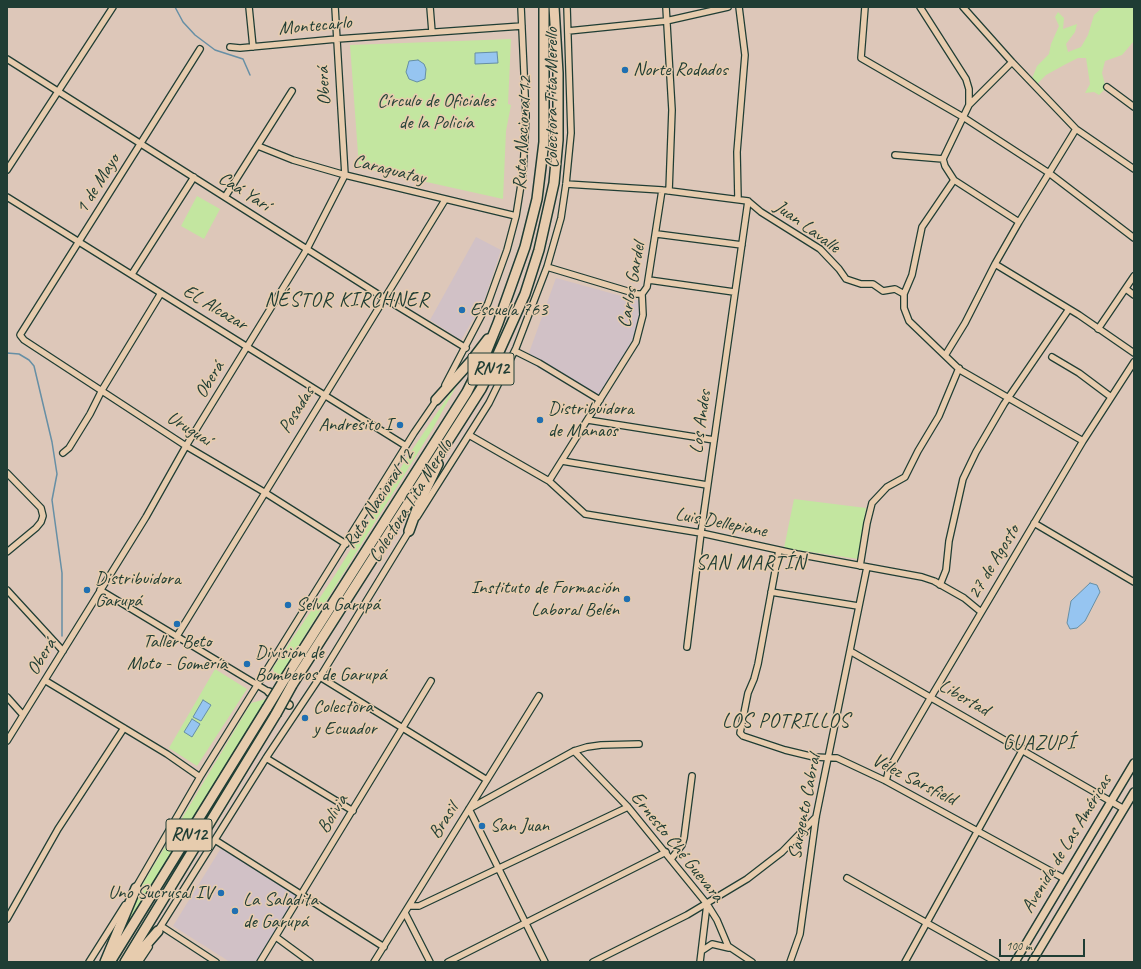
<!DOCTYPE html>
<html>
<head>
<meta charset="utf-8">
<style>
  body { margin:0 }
  #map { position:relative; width:1141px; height:969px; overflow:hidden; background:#ddc7b9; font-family:Caveat,sans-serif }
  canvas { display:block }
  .frame { position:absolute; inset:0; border:8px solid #1f3d34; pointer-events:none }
  .scale { position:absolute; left:999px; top:939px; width:86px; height:18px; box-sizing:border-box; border:2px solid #1f3d34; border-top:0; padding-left:5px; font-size:12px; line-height:14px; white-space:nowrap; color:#1f3d34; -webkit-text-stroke:3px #e7ccae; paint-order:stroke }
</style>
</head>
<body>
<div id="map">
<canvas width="1141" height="969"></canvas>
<div class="frame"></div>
<div class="scale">100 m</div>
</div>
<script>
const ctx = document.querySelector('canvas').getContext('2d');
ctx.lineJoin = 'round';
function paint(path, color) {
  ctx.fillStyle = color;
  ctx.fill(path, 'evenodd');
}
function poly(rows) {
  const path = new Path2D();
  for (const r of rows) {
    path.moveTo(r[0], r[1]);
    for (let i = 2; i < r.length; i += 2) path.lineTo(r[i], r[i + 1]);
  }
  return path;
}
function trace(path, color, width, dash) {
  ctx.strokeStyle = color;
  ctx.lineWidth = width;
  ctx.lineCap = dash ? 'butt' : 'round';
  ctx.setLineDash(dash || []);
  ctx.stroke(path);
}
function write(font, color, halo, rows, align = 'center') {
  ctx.font = font + ' Caveat,sans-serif';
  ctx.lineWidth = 3;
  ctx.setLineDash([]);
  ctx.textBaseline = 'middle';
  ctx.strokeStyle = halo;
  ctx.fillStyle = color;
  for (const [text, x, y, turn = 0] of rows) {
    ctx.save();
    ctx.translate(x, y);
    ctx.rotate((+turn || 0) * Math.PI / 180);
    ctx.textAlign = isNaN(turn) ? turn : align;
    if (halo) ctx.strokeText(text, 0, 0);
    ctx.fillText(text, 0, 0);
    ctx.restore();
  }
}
paint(poly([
  [476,237,501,250,484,301,461,340,430,320],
  [556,278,643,302,635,337,596,401,526,361],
  [221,848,297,896,256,962,230,962,173,926]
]), '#d1c1c6');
paint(poly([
  [1103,7,1134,7,1134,41,1122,55,1105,61,1102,73,1106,88,1099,95,1094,92,1085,93,1090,84,1086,58,1078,58,1066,64,1046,75,1037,84,1031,81,1037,66,1049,54,1051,44,1059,26,1055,17,1058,12,1064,18,1063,29,1077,24,1075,32,1066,44,1068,52,1081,47,1088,35,1094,15],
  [511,39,508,104,511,105,506,131,503,199,359,167,350,45],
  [197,196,220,209,204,239,181,226],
  [463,374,432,430,276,682,273,668,335,575,408,456],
  [794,499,866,508,858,559,784,548],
  [215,669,247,689,197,766,169,748],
  [266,699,124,928,132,902,251,703]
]), '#c3e6a0');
const water = poly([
  [497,52,498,63,475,64,475,53,497,52],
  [418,60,424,64,426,69,425,79,417,82,409,79,406,72,409,61,418,60],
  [1090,583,1097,585,1100,592,1085,621,1077,628,1070,629,1067,623,1071,601,1090,583],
  [203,700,211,705,201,721,193,717,203,700],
  [192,719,200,724,192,737,184,732,192,719]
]);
paint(water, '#96c5f1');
trace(water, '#668fa5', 1);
trace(poly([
  [175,7,183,22,195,35,215,50,243,59,250,75],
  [7,353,19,354,29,360,34,366,52,442,57,474,52,500,62,573,62,636]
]), '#668fa5', 1.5);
const minor = poly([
  [249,7,253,47],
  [430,7,432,32],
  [666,7,672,110,669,191],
  [865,7,861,58,963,117,1049,173,1134,238],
  [920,7,966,79,969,89,969,105,943,159,945,166,954,180,1019,222],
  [963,7,1012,62,1076,129,1134,169],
  [568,31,666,21,728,7],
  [230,47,240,48,337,39,522,26],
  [200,49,20,335,24,340,186,446,264,492,346,544],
  [7,59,384,298,466,348],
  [1107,87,1134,107],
  [969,105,1012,62],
  [258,146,293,160,345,175,516,216],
  [895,155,943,159],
  [7,170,113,7],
  [566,184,662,190,748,201,761,212,820,249,839,269,846,279,861,284,873,284,883,291,895,289,904,294,904,308,909,321,960,370,1083,441],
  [7,197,406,446],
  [225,197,292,91],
  [738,199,737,152,745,55,739,7],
  [657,234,742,245],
  [995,264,1079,315,1134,353],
  [547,267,637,294,642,294],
  [132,274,194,177],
  [649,280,734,292],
  [1126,289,1134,295],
  [904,294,912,275,922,227,954,180],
  [1098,329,1134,276],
  [515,351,539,363,600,400],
  [946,354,965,323,995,264,1019,222,1076,129],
  [1052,357,1079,373,1111,397],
  [445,385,488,303,507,250,516,216,523,172,526,116,521,7],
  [588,420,714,440],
  [469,435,549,481,585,514,701,533,797,554,922,577,934,581,964,598,981,612],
  [63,453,69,448,90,414,102,390,161,293],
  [562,461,707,485],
  [7,473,41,508,43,516,41,522,36,528,7,552],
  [549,481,636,342,643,315,642,294,647,287,662,190],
  [417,517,489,403,516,348,547,267,561,218,566,184,571,133,567,7],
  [1034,523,1134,582],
  [779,550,758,664,754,679,748,693,740,733,743,736,785,750,814,757,837,758,886,781,1065,879],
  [860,566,867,523,872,503,887,487,905,477,918,451,939,416,959,368],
  [940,585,946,570,949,541,963,479,976,452,1004,404,1069,309],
  [7,590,63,651],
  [100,590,269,692],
  [771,592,858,606],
  [177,636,445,200],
  [687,647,701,533,748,201],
  [850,651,1124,809],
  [320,677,487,780],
  [46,681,167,754,200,777],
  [7,697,23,715],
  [7,741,146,517,186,446,307,249,345,175,335,7],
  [574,751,628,807,707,904,717,920,728,946,752,962],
  [266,758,353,811],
  [886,781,889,769,931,697,1083,441,1134,362],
  [469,809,574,751,587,747,601,745,639,744],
  [469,809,545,962],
  [215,840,384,947],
  [671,859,682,845,684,838,692,776],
  [847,878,996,962],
  [135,889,200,777,414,433,438,398],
  [409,906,419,906,628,807],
  [405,913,430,962],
  [7,919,58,829,124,728],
  [161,926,216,962],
  [157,932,268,755,320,677,411,528],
  [276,937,310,962],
  [703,950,712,944,729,948],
  [89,962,125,905],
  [139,962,149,947],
  [260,962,431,681],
  [374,962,539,696],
  [448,962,666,852],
  [593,962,687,915,747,879,782,852,816,817],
  [700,962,707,904],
  [790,962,800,934,816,817,867,567],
  [905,962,1023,749]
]);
const tertiary = poly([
  [269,692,289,705]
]);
const secondary = poly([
  [1015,962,1134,763],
  [1032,962,1134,792]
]);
const trunk = poly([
  [436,400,472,360,488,339],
  [409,531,418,506,438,464],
  [284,680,467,392,483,360,498,323,525,247,537,199,544,142,544,7],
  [292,685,481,389,494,363,525,294,539,250,554,183,558,140,558,73,554,7],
  [105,962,136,888],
  [110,962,267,708],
  [125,962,276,714],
  [131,962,158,931]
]);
trace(minor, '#1f3d34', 8);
trace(tertiary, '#1f3d34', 10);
trace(secondary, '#1f3d34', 10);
trace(trunk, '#1f3d34', 12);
trace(minor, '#e7ccae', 5.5);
trace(tertiary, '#e7ccae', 7);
trace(secondary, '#e7ccae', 7);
trace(trunk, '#e7ccae', 9);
const trunkBridge = poly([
  [267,708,284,680],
  [276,714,292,685]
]);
trace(trunkBridge, '#1f3d34', 12, []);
trace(trunkBridge, '#e7ccae', 9);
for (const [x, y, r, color] of [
  [625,70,4,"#1f6fb2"],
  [462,310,4,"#1f6fb2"],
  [540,420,4,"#1f6fb2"],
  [400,425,4,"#1f6fb2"],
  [87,590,4,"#1f6fb2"],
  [627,599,4,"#1f6fb2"],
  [288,605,4,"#1f6fb2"],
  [177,624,4,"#1f6fb2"],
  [247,664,4,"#1f6fb2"],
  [305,718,4,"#1f6fb2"],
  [482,826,4,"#1f6fb2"],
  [221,893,4,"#1f6fb2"],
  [235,911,4,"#1f6fb2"]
]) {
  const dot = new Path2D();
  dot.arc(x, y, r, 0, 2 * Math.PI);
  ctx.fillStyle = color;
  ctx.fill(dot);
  trace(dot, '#e7ccae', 1.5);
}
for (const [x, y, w] of [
  [491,369,46],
  [189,835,46]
]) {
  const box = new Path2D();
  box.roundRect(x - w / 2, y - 16, w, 32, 3);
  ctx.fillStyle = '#e7ccae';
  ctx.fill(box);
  trace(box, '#1f3d34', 1);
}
write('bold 18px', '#1f3d34', null, [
  ["RN12",491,369],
  ["RN12",189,835]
]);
write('19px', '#1f3d34', '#e7ccae', [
  ["Montecarlo",315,26,-5],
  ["Oberá",324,86,-93],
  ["Colectora Tita Merello",552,98,-90],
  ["Ruta Nacional 12",523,133,-87],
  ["Caraguatay",389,170,14],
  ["1 de Mayo",98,184,-58],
  ["Caá Yarí",244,192,32],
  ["Juan Lavalle",807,227,36],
  ["Carlos Gardel",632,285,-80],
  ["EL Alcazar",215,308,31],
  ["Oberá",210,380,-59],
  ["Posadas",297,410,-58],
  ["Los Andes",701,422,-82],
  ["Uruguaí",189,429,32],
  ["Ruta Nacional 12",379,499,-57],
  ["Colectora Tita Merello",411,501,-58],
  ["Luis Dellepiane",721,523,11],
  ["27 de Agosto",994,562,-59],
  ["Oberá",42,657,-59],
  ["Libertad",964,698,30],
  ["Vélez Sarsfield",914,780,27],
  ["Sargento Cabral",805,807,-79],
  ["Bolivia",333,814,-59],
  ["Brasil",444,821,-58],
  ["Avenida de Las Américas",1067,844,-59],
  ["Ernesto Ché Guevara",677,847,51]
]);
write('19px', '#1f3d34', '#e7ccae', [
  ["Norte Rodados",633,70],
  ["Escuela 763",470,310],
  ["Distribuidora",548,409],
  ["de Manaos",548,431],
  ["Andresito I",392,425,"right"],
  ["Distribuidora",95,579],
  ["Garupá",95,601],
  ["Instituto de Formación",619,588,"right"],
  ["Laboral Belén",619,610,"right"],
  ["Selva Garupá",296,605],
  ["Taller Beto",177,642,"center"],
  ["Moto - Gomería",177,664,"center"],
  ["División de",255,653],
  ["Bomberos de Garupá",255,675],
  ["Colectora",313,707],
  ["y Ecuador",313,729],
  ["San Juan",490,826],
  ["Uno Sucrusal IV",213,893,"right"],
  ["La Saladita",243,900],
  ["de Garupá",243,922]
], 'left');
write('19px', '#274539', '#e7ccae', [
  ["Círculo de Oficiales",436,101],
  ["de la Policía",436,123]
]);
ctx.letterSpacing = '1px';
write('20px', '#1f3d34', '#e7ccae', [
  ["NÉSTOR KIRCHNER",347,301],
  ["SAN MARTÍN",751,564],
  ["LOS POTRILLOS",786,722],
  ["GUAZUPÍ",1039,744]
]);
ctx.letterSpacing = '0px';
</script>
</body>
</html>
